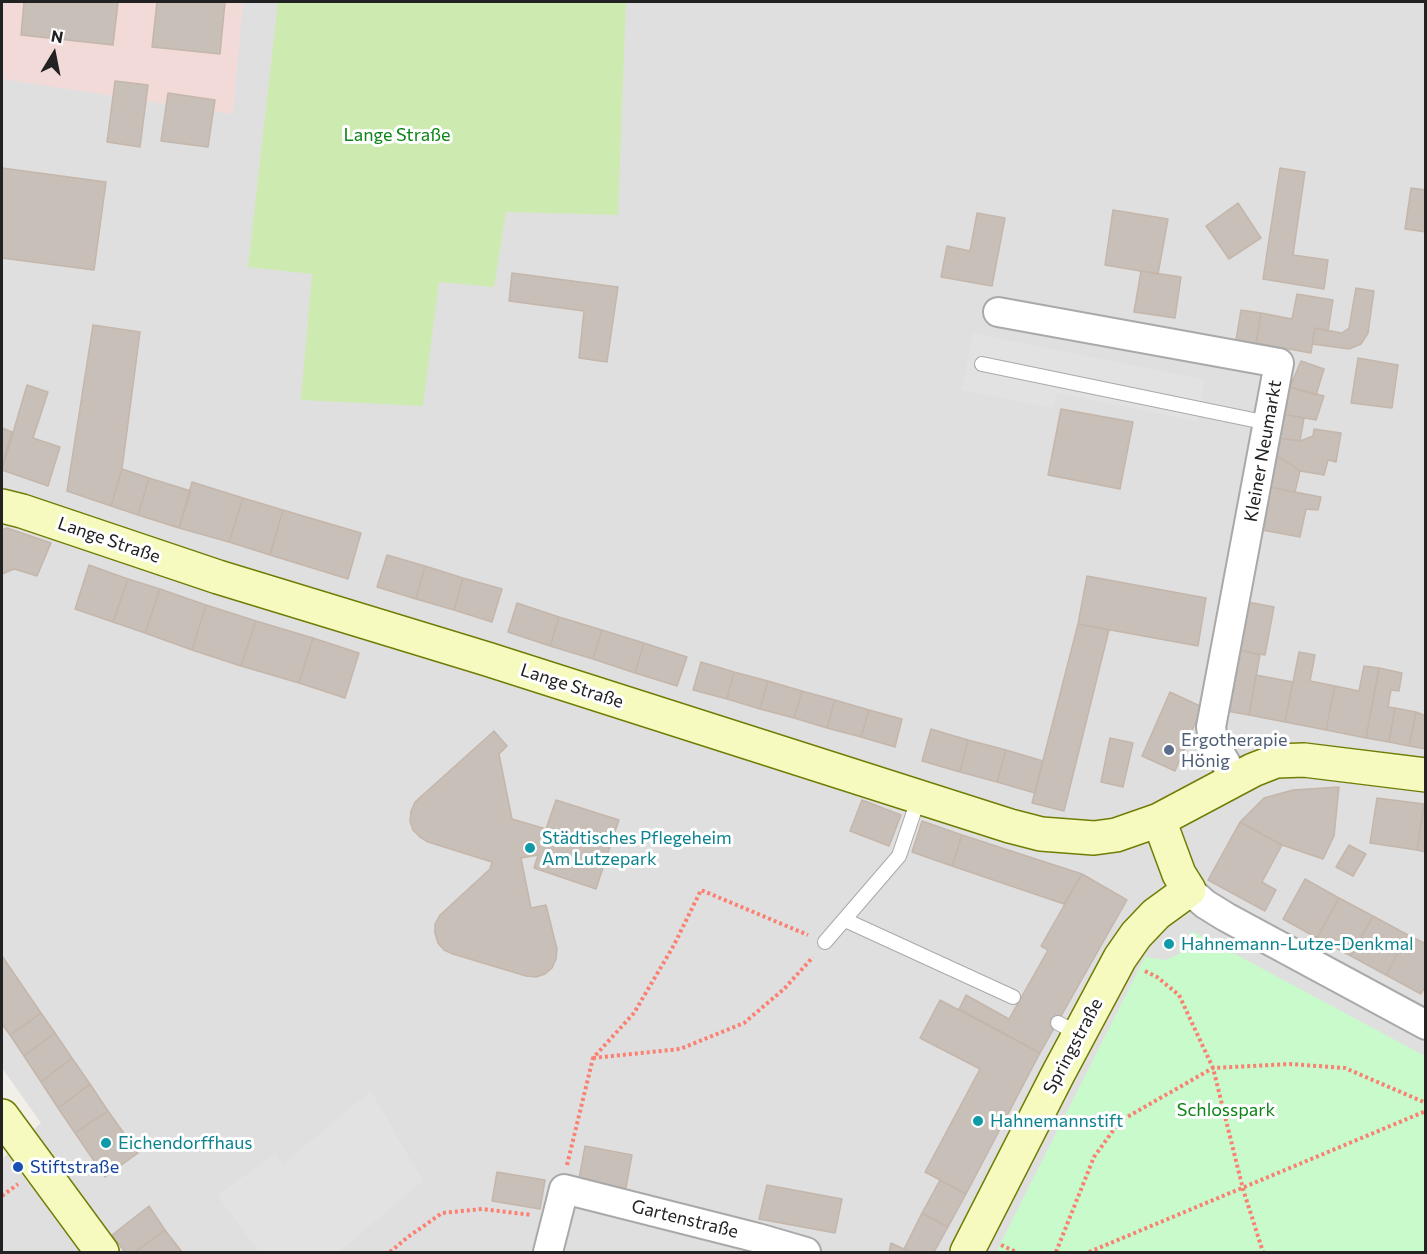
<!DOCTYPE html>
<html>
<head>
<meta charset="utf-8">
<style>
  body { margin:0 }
  #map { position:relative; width:1427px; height:1254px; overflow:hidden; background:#f2efe9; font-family:Commissioner,sans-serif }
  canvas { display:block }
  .frame { position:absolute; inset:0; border:3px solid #222; pointer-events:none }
  .north { position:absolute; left:24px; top:24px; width:60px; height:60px; -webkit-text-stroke:4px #fff; paint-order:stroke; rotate:10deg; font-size:16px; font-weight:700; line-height:24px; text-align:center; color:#222 }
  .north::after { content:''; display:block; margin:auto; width:21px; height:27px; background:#222; clip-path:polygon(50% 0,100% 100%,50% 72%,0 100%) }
</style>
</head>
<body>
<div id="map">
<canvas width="1427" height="1254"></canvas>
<div class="frame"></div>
<div class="north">N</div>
</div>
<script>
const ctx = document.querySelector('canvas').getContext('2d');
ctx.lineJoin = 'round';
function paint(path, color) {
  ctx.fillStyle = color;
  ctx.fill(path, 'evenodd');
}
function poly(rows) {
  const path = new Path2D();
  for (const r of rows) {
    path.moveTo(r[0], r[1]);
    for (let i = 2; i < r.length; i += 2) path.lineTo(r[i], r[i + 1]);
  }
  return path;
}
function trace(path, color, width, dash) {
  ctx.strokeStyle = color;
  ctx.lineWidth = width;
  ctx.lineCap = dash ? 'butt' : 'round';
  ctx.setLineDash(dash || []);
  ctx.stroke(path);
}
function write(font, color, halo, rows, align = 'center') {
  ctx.font = font + ' Commissioner,sans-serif';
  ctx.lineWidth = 6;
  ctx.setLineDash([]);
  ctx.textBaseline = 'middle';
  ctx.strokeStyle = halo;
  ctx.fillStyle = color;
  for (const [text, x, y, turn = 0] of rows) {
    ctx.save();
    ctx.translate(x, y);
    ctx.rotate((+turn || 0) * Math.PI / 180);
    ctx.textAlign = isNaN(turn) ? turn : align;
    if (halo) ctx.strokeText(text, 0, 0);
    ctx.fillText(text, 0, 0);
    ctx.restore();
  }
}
paint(poly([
  [2,2,1425,2,1425,1252,2,1252,2,1159,41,1123,2,1068]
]), '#e0dfdf');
paint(poly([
  [2,2,243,2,233,114,2,79]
]), '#f2dad9');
paint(poly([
  [278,2,626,2,618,215,506,212,494,287,439,282,423,406,301,400,312,274,248,267]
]), '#cdebb0');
paint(poly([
  [1192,931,1425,1056,1425,1252,996,1252,1145,957,1166,960,1181,953]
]), '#c8facc');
paint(poly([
  [973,333,1205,380,1197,421,1057,393,1053,408,962,390],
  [371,1091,423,1181,339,1252,259,1252,217,1195,275,1154,283,1164]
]), '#e2e2e2');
const building = poly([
  [24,2,118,2,113,45,21,35,24,2],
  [157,2,225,2,220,54,152,47,157,2],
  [115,81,148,85,140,147,107,142,115,81],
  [168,93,215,100,208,147,161,141,168,93],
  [2,168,106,182,94,270,2,258,2,168],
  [1280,168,1305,172,1293,255,1328,260,1324,289,1263,279,1280,168],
  [1411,188,1426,190,1426,232,1405,229,1411,188],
  [1238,203,1261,238,1229,259,1206,226,1238,203],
  [1113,210,1168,219,1158,274,1105,265,1113,210],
  [977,213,1005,218,992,286,941,277,947,246,970,251,977,213],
  [1141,271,1181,277,1175,318,1134,312,1141,271],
  [512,273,618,287,607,362,579,358,584,311,509,301,512,273],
  [1356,288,1374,291,1368,333,1361,344,1349,349,1312,344,1315,328,1342,333,1349,328,1356,288],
  [1297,294,1333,300,1328,331,1315,328,1311,353,1256,343,1261,313,1292,319,1297,294],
  [1241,310,1261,313,1256,343,1236,340,1241,310],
  [93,325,140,332,122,469,111,506,67,491,93,325],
  [1358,358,1398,365,1392,408,1351,403,1358,358],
  [1301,361,1324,369,1316,395,1290,387,1301,361],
  [27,385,48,392,33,438,60,447,48,486,2,470,27,385],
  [1290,387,1324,396,1316,420,1282,414,1290,387],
  [1061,409,1133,422,1120,489,1048,475,1061,409],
  [1282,414,1304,418,1300,441,1279,438,1282,414],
  [2,428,12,432,2,466,2,428],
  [1314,429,1341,433,1336,462,1328,460,1324,475,1300,471,1276,455,1279,438,1300,441,1313,436,1314,429],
  [1276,455,1300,471,1295,492,1269,487,1276,455],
  [122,469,149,478,138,515,111,506,122,469],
  [149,478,191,491,179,528,138,515,149,478],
  [192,482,243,498,229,542,179,528,192,482],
  [1269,487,1321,497,1318,510,1306,509,1300,537,1262,530,1269,487],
  [243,498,283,510,270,555,229,542,243,498],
  [283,510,361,533,348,579,270,555,283,510],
  [7,528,51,543,37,576,14,569,2,574,2,530,7,528],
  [387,555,425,566,416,599,377,587,387,555],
  [89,565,128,579,113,622,75,609,89,565],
  [425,566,463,578,454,610,416,599,425,566],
  [1087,576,1206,598,1198,646,1078,624,1087,576],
  [463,578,502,589,492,622,454,610,463,578],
  [128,579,160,589,145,633,113,622,128,579],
  [160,589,206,605,192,650,145,633,160,589],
  [1248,602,1274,607,1265,655,1239,650,1248,602],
  [517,603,559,617,550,646,508,632,517,603],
  [206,605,256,621,241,666,192,650,206,605],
  [559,617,602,630,593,659,550,646,559,617],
  [256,621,313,638,299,683,241,666,256,621],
  [1078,624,1109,630,1064,811,1032,803,1078,624],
  [602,630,644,643,635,673,593,659,602,630],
  [313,638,359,653,345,698,299,683,313,638],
  [644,643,687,657,677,686,635,673,644,643],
  [1239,650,1260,655,1249,715,1227,711,1239,650],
  [1299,652,1315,655,1310,681,1335,686,1326,730,1285,722,1299,652],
  [701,662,734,672,727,699,693,690,701,662],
  [1364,666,1379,668,1366,738,1326,730,1335,686,1359,691,1364,666],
  [1379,668,1402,673,1399,691,1391,690,1388,707,1395,708,1389,742,1366,738,1379,668],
  [734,672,768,681,760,709,727,699,734,672],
  [1256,675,1293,682,1285,722,1249,715,1256,675],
  [768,681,802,691,794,718,760,709,768,681],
  [802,691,835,700,827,728,794,718,802,691],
  [1170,692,1202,707,1175,771,1142,756,1170,692],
  [835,700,869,710,861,737,827,728,835,700],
  [1395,708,1416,712,1409,746,1389,742,1395,708],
  [869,710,902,719,895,747,861,737,869,710],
  [1416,712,1426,716,1426,749,1409,746,1416,712],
  [931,729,968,740,960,772,922,761,931,729],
  [494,731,507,746,499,754,512,819,546,829,556,800,619,820,596,889,534,868,538,855,521,858,531,908,546,905,557,949,556,959,552,968,545,974,536,977,526,976,453,954,444,950,438,943,435,933,435,924,440,915,490,869,492,862,428,842,420,837,413,830,410,821,411,811,415,802,494,731],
  [1110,738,1133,743,1123,787,1101,782,1110,738],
  [968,740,1006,750,997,782,960,772,968,740],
  [1006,750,1043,761,1035,793,997,782,1006,750],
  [1339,787,1334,836,1323,859,1282,845,1240,822,1264,798,1293,790,1339,787],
  [1377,798,1424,804,1417,850,1370,843,1377,798],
  [862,800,901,815,889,846,850,831,862,800],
  [1424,804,1426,805,1426,852,1417,850,1424,804],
  [922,821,962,835,952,866,912,852,922,821],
  [1240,822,1282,845,1262,882,1276,890,1265,911,1208,880,1240,822],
  [962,835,1082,874,1064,904,952,866,962,835],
  [1349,845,1366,854,1353,876,1336,867,1349,845],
  [1082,874,1127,900,1040,1053,959,1009,966,995,1009,1019,1048,950,1041,946,1082,874],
  [1305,879,1339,898,1317,938,1283,919,1305,879],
  [1339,898,1373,916,1351,956,1317,938,1339,898],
  [1373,916,1408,935,1386,975,1351,956,1373,916],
  [1408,935,1426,944,1426,985,1421,994,1386,975,1408,935],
  [2,956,41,1013,10,1035,2,1024,2,956],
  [940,1000,1040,1053,966,1194,925,1172,980,1069,920,1038,940,1000],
  [41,1013,55,1033,24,1056,10,1035,41,1013],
  [55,1033,72,1058,41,1082,24,1056,55,1033],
  [72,1058,90,1084,58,1108,41,1082,72,1058],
  [90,1084,108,1111,75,1133,58,1108,90,1084],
  [108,1111,138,1153,105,1177,75,1133,108,1111],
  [585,1146,632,1155,625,1193,578,1184,585,1146],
  [497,1172,545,1180,540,1209,492,1201,497,1172],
  [940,1180,966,1194,948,1227,922,1213,940,1180],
  [767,1185,842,1199,835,1233,759,1219,767,1185],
  [149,1206,165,1230,135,1252,125,1252,112,1235,149,1206],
  [922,1213,948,1227,934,1252,912,1252,904,1249,922,1213],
  [165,1230,182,1252,135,1252,165,1230],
  [891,1243,904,1249,912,1252,889,1252,891,1243]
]);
paint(building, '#c7bfb8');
trace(building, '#c4b6ab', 1.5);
const service = poly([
  [982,364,1268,423],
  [845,920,1013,997],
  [825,942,899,856,919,797],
  [1058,1023,1079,1034]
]);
const minor = poly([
  [998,312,1279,363,1211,727,1213,741,1235,779],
  [1189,890,1205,904,1226,917,1426,1025],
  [548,1252,564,1189,758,1238,806,1252]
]);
const secondary = poly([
  [2,506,22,511,218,577,487,659,1010,826,1041,834,1094,838,1116,835,1159,820,1253,770,1276,761,1304,760,1426,775],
  [2,1116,102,1252],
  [967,1252,1058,1074,1120,958,1136,935,1156,914,1189,890,1179,874,1159,820]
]);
trace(service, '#a9a9a9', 16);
trace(minor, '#a9a9a9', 32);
trace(secondary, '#707d05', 36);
trace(poly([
  [1145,971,1157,977,1179,995,1213,1068,1243,1189,1263,1252],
  [593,1058,680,1049,744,1023,784,989,813,957],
  [567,1165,593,1058,634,1013,674,945,701,890,808,935],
  [2,1196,18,1184],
  [1001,1245,1016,1252],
  [390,1252,408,1237,442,1213,482,1209,532,1215],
  [1056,1252,1094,1157,1120,1121,1213,1068,1290,1064,1345,1068,1426,1103],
  [1089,1252,1426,1111]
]), '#fa8072', 4, [3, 3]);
trace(service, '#fff', 14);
trace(minor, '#fff', 28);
trace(secondary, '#f7fabf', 33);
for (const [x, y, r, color] of [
  [1169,750,6,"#5c6f8a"],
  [530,848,6,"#0f9aa8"],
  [1169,944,6,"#0f9aa8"],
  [978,1121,6,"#0f9aa8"],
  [106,1143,6,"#0f9aa8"],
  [18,1167,6,"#1a4fb4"]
]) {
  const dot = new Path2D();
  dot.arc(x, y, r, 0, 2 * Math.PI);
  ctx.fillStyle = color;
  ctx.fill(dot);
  trace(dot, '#fff', 2);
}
write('18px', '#0c8416', '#fff', [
  ["Lange Straße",397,135],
  ["Schlosspark",1226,1110]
]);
write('18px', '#222', '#fff', [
  ["Kleiner Neumarkt",1263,451,-80],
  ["Lange Straße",109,540,19],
  ["Lange Straße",572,686,18],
  ["Springstraße",1073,1046,-62],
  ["Gartenstraße",685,1219,14]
]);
write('18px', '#4e5e75', '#fff', [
  ["Ergotherapie",1181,740],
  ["Hönig",1181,761]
], 'left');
write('18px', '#0d838f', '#fff', [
  ["Städtisches Pflegeheim",542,838],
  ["Am Lutzepark",542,859],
  ["Hahnemann-Lutze-Denkmal",1181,944],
  ["Hahnemannstift",990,1121],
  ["Eichendorffhaus",118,1143]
], 'left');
write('18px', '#164399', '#fff', [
  ["Stiftstraße",30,1167]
], 'left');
</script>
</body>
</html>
